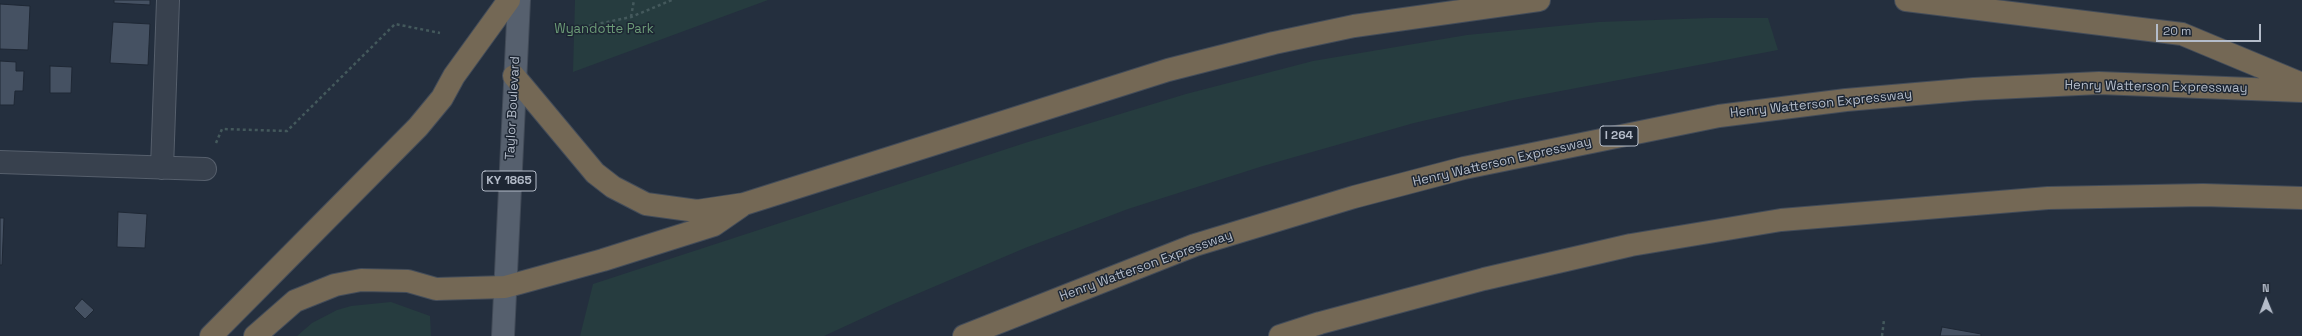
<!DOCTYPE html>
<html>
<head>
<meta charset="utf-8">
<style>
  body { margin:0 }
  #map { position:relative; width:2302px; height:336px; overflow:hidden; background:#242f3e; font-family:"Space Grotesk",sans-serif }
  canvas { display:block }
  .north { position:absolute; left:2246px; top:280px; width:40px; height:40px; -webkit-text-stroke:3px #1d2633; paint-order:stroke; rotate:359deg; font-size:11px; font-weight:700; line-height:16px; text-align:center; color:#b4bcc9 }
  .north::after { content:''; display:block; margin:auto; width:14px; height:18px; background:#b4bcc9; clip-path:polygon(50% 0,100% 100%,50% 72%,0 100%) }
  .scale { position:absolute; left:2156px; top:24px; width:105px; height:18px; box-sizing:border-box; border:2px solid #b4bcc9; border-top:0; padding-left:5px; font-size:12px; line-height:14px; white-space:nowrap; color:#b4bcc9; -webkit-text-stroke:3px #1d2633; paint-order:stroke }
</style>
</head>
<body>
<div id="map">
<canvas width="2302" height="336"></canvas>
<div class="north">N</div>
<div class="scale">20 m</div>
</div>
<script>
const ctx = document.querySelector('canvas').getContext('2d');
ctx.lineJoin = 'round';
function paint(path, color) {
  ctx.fillStyle = color;
  ctx.fill(path, 'evenodd');
}
function poly(rows) {
  const path = new Path2D();
  for (const r of rows) {
    path.moveTo(r[0], r[1]);
    for (let i = 2; i < r.length; i += 2) path.lineTo(r[i], r[i + 1]);
  }
  return path;
}
function trace(path, color, width, dash) {
  ctx.strokeStyle = color;
  ctx.lineWidth = width;
  ctx.lineCap = dash ? 'butt' : 'round';
  ctx.setLineDash(dash || []);
  ctx.stroke(path);
}
function write(font, color, halo, rows, align = 'center') {
  ctx.font = font + ' "Space Grotesk",sans-serif';
  ctx.lineWidth = 3;
  ctx.setLineDash([]);
  ctx.textBaseline = 'middle';
  ctx.strokeStyle = halo;
  ctx.fillStyle = color;
  for (const [text, x, y, turn = 0] of rows) {
    ctx.save();
    ctx.translate(x, y);
    ctx.rotate((+turn || 0) * Math.PI / 180);
    ctx.textAlign = isNaN(turn) ? turn : align;
    if (halo) ctx.strokeText(text, 0, 0);
    ctx.fillText(text, 0, 0);
    ctx.restore();
  }
}
paint(poly([
  [575,0,768,0,573,72],
  [1710,18,1768,18,1778,50,1513,100,1414,123,1263,166,1128,209,1025,248,891,305,824,336,580,336,593,284,1028,142,1186,94,1313,61,1467,35,1599,22],
  [391,302,430,316,431,336,297,336,312,323,337,310,351,306]
]), '#263c3f');
const building = poly([
  [114,0,150,0,150,5,114,3,114,0],
  [0,4,30,6,28,50,0,49,0,4],
  [113,22,150,24,148,65,110,63,113,22],
  [0,61,16,62,16,71,24,71,23,91,15,91,14,105,0,105,0,61],
  [50,66,72,67,71,93,50,93,50,66],
  [118,212,147,214,145,248,117,247,118,212],
  [0,218,4,218,2,265,0,265,0,218],
  [82,299,94,310,85,319,74,308,82,299],
  [1942,327,1981,334,1981,336,1940,336,1942,327]
]);
paint(building, '#455162');
trace(building, '#1f2835', 1);
const minor = poly([
  [0,162,205,169],
  [162,168,168,0]
]);
const major = poly([
  [503,336,519,0]
]);
const highway = poly([
  [1906,0,2182,34,2302,84],
  [514,76,595,173,613,187,646,204,697,211,744,204,1168,70,1274,43,1354,26,1539,0],
  [211,336,418,127,442,98,454,76,509,0],
  [255,336,295,301,335,285,361,280,408,281,436,289,505,287,603,260,714,225,740,207],
  [964,336,1195,245,1354,197,1464,168,1719,116,1846,100,1974,89,2099,83,2302,91],
  [1280,336,1320,323,1484,279,1631,245,1781,220,2048,198,2203,195,2302,198]
]);
trace(minor, '#565f6c', 24);
trace(major, '#414a57', 24);
trace(highway, '#434c59', 24);
trace(poly([
  [631,17,634,0],
  [583,27,631,17,672,0],
  [216,143,222,129,287,131,395,24,440,33],
  [1882,336,1884,320]
]), '#44595c', 2.5, [3, 3]);
trace(minor, '#38414e', 22);
trace(major, '#56606e', 22);
trace(highway, '#746855', 22);
for (const [x, y, w] of [
  [1619,136,38],
  [509,181,54]
]) {
  const box = new Path2D();
  box.roundRect(x - w / 2, y - 10, w, 20, 3);
  ctx.fillStyle = '#1d2633';
  ctx.fill(box);
  trace(box, '#b4bcc9', 1);
}
write('bold 12px', '#b4bcc9', null, [
  ["I 264",1619,136],
  ["KY 1865",509,181]
]);
write('13px', '#6b9a76', '#1d2633', [
  ["Wyandotte Park",604,29]
]);
write('13px', '#b4bcc9', '#1d2633', [
  ["Henry Watterson Expressway",2156,87,1],
  ["Henry Watterson Expressway",1821,104,-6],
  ["Taylor Boulevard",513,108,-87],
  ["Henry Watterson Expressway",1502,162,-13],
  ["Henry Watterson Expressway",1146,266,-20]
]);
</script>
</body>
</html>
